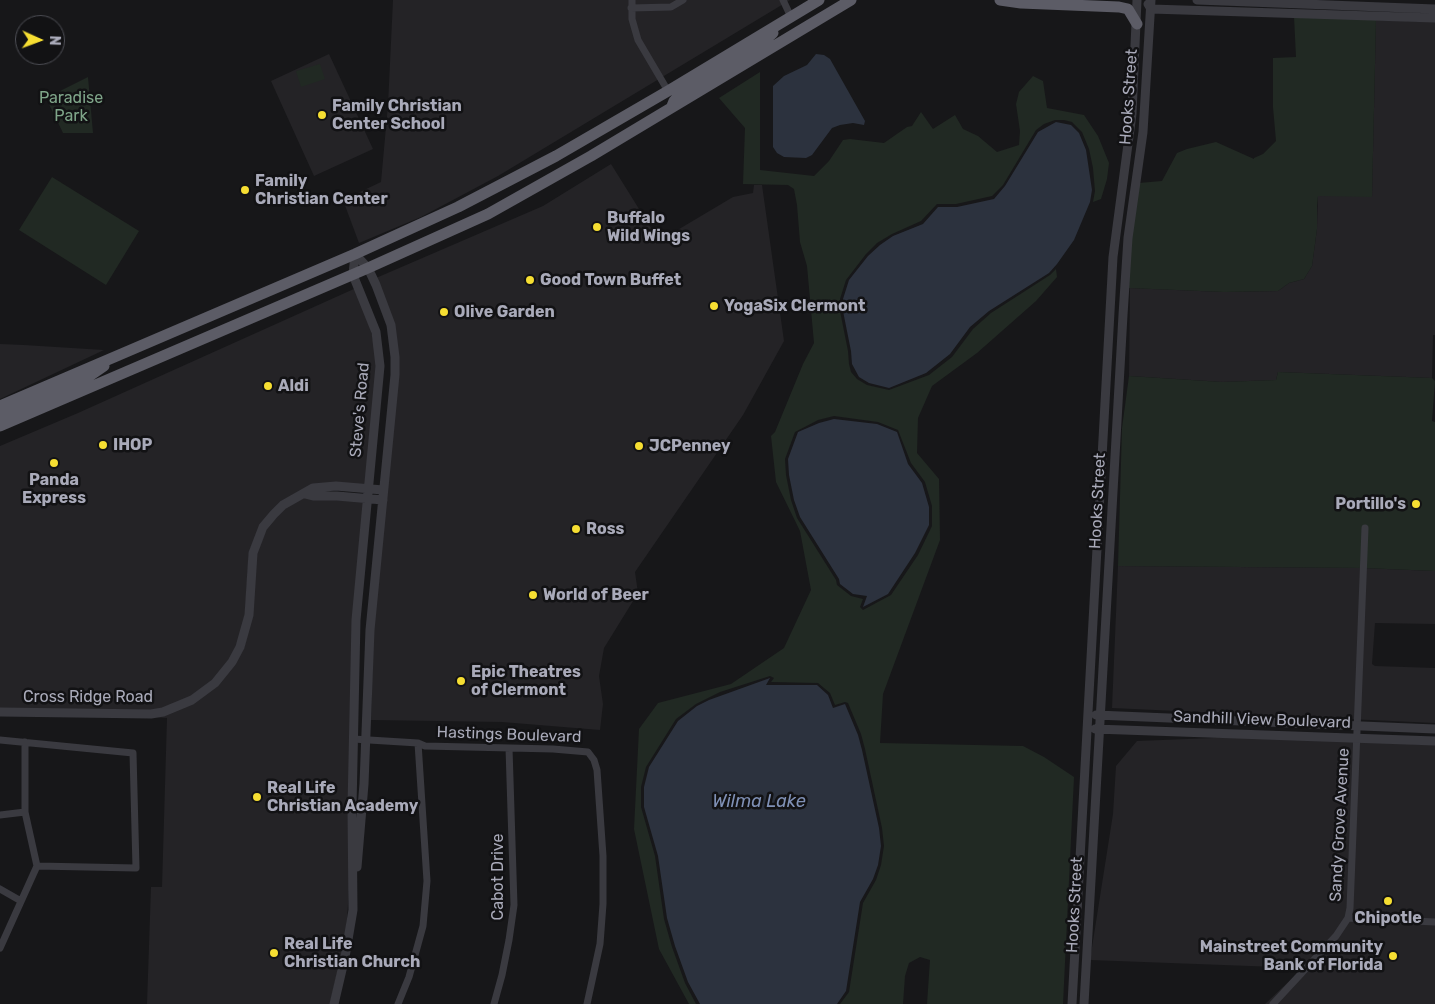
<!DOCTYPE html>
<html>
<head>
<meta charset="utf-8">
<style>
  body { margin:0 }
  #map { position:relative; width:1435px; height:1004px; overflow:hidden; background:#171719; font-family:Rubik,sans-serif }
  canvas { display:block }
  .north { position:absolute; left:15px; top:15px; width:50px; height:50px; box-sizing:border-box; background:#121214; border:1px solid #4e4f56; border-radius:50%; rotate:92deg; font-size:14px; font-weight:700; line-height:20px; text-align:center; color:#a9aab9 }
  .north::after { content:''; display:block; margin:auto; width:18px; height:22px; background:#f6de32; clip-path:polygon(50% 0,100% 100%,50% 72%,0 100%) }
</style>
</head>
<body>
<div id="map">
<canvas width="1435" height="1004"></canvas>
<div class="north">N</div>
</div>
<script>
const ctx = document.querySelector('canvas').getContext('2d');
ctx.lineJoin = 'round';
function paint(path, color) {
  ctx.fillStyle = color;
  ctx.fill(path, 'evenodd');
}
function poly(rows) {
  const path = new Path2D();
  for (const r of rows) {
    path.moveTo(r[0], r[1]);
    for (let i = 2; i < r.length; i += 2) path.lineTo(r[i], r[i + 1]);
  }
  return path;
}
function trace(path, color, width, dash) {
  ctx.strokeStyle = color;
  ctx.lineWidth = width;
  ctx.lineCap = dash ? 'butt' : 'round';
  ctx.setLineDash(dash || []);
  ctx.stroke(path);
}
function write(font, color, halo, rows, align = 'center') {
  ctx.font = font + ' Rubik,sans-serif';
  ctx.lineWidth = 5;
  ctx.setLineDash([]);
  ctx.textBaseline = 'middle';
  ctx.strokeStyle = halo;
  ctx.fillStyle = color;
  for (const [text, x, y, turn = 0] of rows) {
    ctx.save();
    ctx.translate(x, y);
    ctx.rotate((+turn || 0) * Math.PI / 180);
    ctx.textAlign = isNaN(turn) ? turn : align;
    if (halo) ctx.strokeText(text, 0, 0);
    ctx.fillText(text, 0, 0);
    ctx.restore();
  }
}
paint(poly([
  [393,0,790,0,498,176,421,217,359,243,343,200,381,182,388,105],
  [1376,20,1435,22,1435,335,1433,335,1432,378,1278,372,1276,380,1222,382,1129,376,1130,288,1224,292,1278,291,1289,283,1304,279,1312,266,1317,229,1318,195,1372,196],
  [329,54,373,149,314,176,271,81],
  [611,164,659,241,733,197,753,193,754,185,762,185,784,341,743,415,635,572,638,593,604,648,599,676,603,704,600,730,502,722,371,720,373,637,398,375,376,278,543,206],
  [356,288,370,326,377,359,365,485,321,483,260,526,249,552,245,615,239,639,229,661,213,680,190,697,162,709,133,712,0,708,0,446,78,413],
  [0,344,24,345,104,350,0,399],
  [305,497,364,501,350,875,346,934,330,1004,147,1004,151,887,162,887,167,718,151,717,194,703,244,648,252,616,256,553,267,529,285,508],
  [1118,566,1363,568,1435,571,1435,624,1375,623,1372,664,1375,666,1435,668,1435,723,1112,708],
  [1238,737,1435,745,1435,1004,1265,1004,1303,968,1090,960,1113,814,1116,766,1137,741]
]), '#242326');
paint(poly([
  [1294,16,1376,20,1372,197,1318,196,1317,207,1317,229,1312,266,1304,279,1289,283,1278,291,1224,292,1128,288,1131,239,1139,183,1162,181,1177,153,1187,149,1216,142,1254,159,1254,158,1263,154,1276,141,1273,107,1273,58,1296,57],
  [320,64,325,79,301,87,296,71],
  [760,72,760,170,814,176,829,161,843,140,850,139,884,143,907,127,912,126,921,112,933,129,955,115,963,129,978,136,997,152,1019,145,1020,131,1016,104,1019,92,1033,76,1043,81,1047,108,1084,115,1098,136,1109,163,1107,179,1101,199,1093,202,1095,191,1093,168,1089,149,1082,132,1072,122,1064,120,1055,120,1044,124,1036,130,1003,185,992,196,956,204,937,204,921,221,892,234,877,243,866,254,846,280,840,299,840,311,848,351,849,364,851,372,857,379,867,385,889,390,929,375,952,357,973,329,991,313,1050,275,1056,269,1057,277,1036,301,977,353,932,386,918,418,917,453,939,479,940,540,883,694,880,743,1023,746,1044,757,1074,777,1063,1004,927,1004,930,960,920,957,909,963,905,976,903,1004,840,1004,849,992,863,903,876,880,881,865,884,846,882,828,865,749,861,734,848,703,845,702,835,705,830,693,818,683,771,682,774,678,770,676,720,692,696,704,676,719,646,767,641,787,641,807,655,856,664,919,672,947,685,983,696,1004,689,1004,659,949,634,829,639,729,658,703,731,684,784,648,811,590,800,531,776,482,771,436,775,432,803,364,814,343,807,266,800,242,797,205,794,189,788,185,743,184,745,128,719,98],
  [834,416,878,422,898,430,911,463,925,482,932,506,932,526,918,555,891,595,863,610,860,607,863,599,851,596,837,585,836,580,797,518,791,500,786,475,785,459,795,432,818,420],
  [88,77,93,133,63,133,46,98],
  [52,177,139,231,106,285,19,230],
  [1278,372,1432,378,1435,381,1432,421,1435,422,1435,571,1363,568,1118,566,1122,428,1129,376,1222,382,1276,380]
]), '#212923');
paint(poly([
  [816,54,824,55,830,59,865,121,864,125,853,123,840,125,832,128,812,155,806,158,784,157,777,153,773,147,773,86,784,76,807,65],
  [1056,122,1071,125,1079,133,1086,150,1092,190,1090,202,1074,240,1057,264,1049,273,989,311,970,327,950,354,926,373,889,388,869,383,859,377,852,364,851,351,843,311,843,299,849,280,868,256,880,245,893,236,923,224,938,207,957,207,994,199,1005,186,1038,132],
  [834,419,877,424,897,432,908,464,922,483,929,507,929,525,915,553,888,594,863,607,867,596,853,594,840,584,839,579,800,517,794,500,789,475,788,459,798,432,819,423],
  [770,678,766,685,817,685,828,695,833,708,845,704,858,735,862,750,879,828,881,846,878,865,873,879,860,902,846,991,837,1004,700,1004,688,982,675,946,667,918,658,856,644,807,644,787,649,767,678,721,697,706,709,700]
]), '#2c323e');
trace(poly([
  [632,0,632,19,638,40,668,91],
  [783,0,791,17],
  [631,8,671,7,683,0],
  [353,739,418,743,425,746,553,749,588,752,594,760,597,770,603,856,603,904,600,944,587,1004],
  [0,740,133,753,136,868,37,866,0,948],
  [25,742,25,812,37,866],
  [0,815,25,812],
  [0,889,21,901],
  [1348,918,1435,922],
  [398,1004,409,977,423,926,427,881,418,743],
  [494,1004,502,975,509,940,514,905,509,748],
  [1273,1004,1336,936,1348,918,1350,908,1365,528]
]), '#3a3a40', 7);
trace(poly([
  [1197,0,1435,9],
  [1148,4,1151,9,1435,18],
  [355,254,368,268,376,285,391,325,395,357,395,375,370,630,364,784,357,867],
  [305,494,313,496,337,496,383,500],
  [0,712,151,714,163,712,192,700,215,683,232,662,240,647,249,615,253,553,263,527,274,514,283,505,313,488,336,486,383,490],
  [1096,715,1435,729],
  [1095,729,1435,741],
  [334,1004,345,957,353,910,352,807,356,620,380,366,376,332,353,275,355,254],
  [1072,1004,1113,257,1132,114,1137,0],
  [1084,1004,1123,315,1128,238,1143,132,1151,0]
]), '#3a3a40', 9);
trace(poly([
  [1000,0,1021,3,1119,7,1128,9,1137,24],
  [672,106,674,101,681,93,761,44,773,33],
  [0,406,355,254,458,207,556,156,668,91,819,0],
  [0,420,4,415,14,409,88,377,104,366],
  [0,426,368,268,488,214,591,156,851,0]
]), '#5c5c66', 11);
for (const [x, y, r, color] of [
  [322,115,5,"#f6de32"],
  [245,190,5,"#f6de32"],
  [597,227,5,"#f6de32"],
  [530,280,5,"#f6de32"],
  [714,306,5,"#f6de32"],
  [444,312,5,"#f6de32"],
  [268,386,5,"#f6de32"],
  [103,445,5,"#f6de32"],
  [639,446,5,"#f6de32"],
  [54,463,5,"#f6de32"],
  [1416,504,5,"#f6de32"],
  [576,529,5,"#f6de32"],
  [533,595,5,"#f6de32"],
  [461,681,5,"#f6de32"],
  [257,797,5,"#f6de32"],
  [1388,901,5,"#f6de32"],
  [274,953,5,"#f6de32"],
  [1393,956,5,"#f6de32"]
]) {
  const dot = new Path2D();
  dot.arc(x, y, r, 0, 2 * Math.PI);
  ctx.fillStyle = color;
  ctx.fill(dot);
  trace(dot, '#121214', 2);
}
write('16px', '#a9aab9', '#121214', [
  ["Hooks Street",1129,97,-86],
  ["Steve's Road",360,410,-85],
  ["Hooks Street",1098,501,-87],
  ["Cross Ridge Road",88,697],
  ["Sandhill View Boulevard",1262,720,2],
  ["Hastings Boulevard",509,735,2],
  ["Sandy Grove Avenue",1340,825,-87],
  ["Cabot Drive",498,877,-90],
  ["Hooks Street",1075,905,-87]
]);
write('16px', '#7fa589', '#121214', [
  ["Paradise",71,98],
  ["Park",71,116]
]);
write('bold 16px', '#a9aab9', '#121214', [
  ["Family Christian",332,106],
  ["Center School",332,124],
  ["Family",255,181],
  ["Christian Center",255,199],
  ["Buffalo",607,218],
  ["Wild Wings",607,236],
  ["Good Town Buffet",540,280],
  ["YogaSix Clermont",724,306],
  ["Olive Garden",454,312],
  ["Aldi",278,386],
  ["IHOP",113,445],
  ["JCPenney",649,446],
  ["Panda",54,480,"center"],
  ["Express",54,498,"center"],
  ["Portillo's",1406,504,"right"],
  ["Ross",586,529],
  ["World of Beer",543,595],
  ["Epic Theatres",471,672],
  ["of Clermont",471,690],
  ["Real Life",267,788],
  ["Christian Academy",267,806],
  ["Chipotle",1388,918,"center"],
  ["Real Life",284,944],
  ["Christian Church",284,962],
  ["Mainstreet Community",1383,947,"right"],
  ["Bank of Florida",1383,965,"right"]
], 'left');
write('italic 18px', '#7f90b5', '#121214', [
  ["Wilma Lake",759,802]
]);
</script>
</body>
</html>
